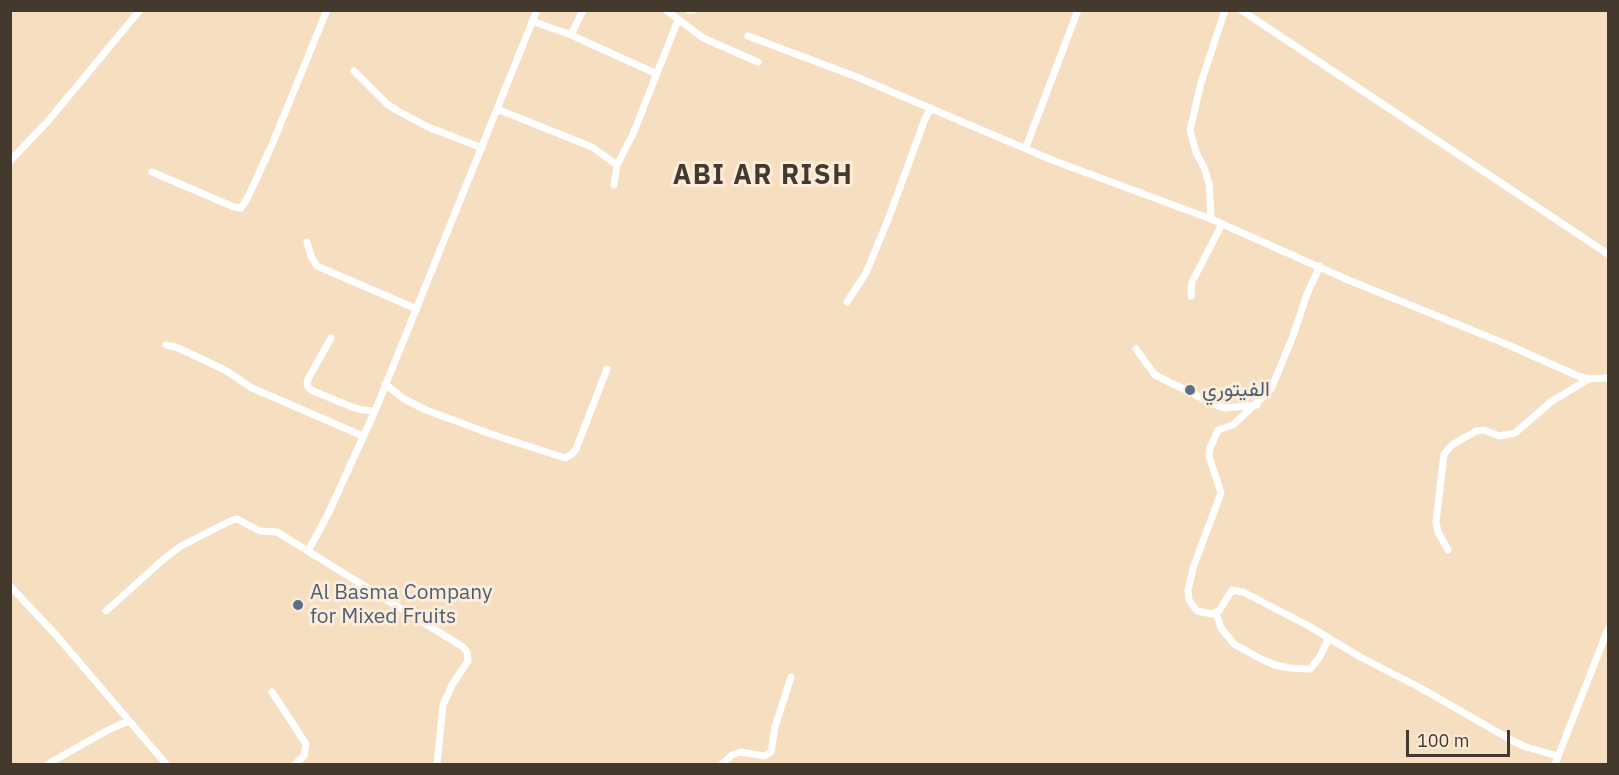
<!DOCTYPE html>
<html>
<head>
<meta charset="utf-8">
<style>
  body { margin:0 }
  #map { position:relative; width:1619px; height:775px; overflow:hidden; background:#f6dec0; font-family:"IBM Plex Sans",sans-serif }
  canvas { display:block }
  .frame { position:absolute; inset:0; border:12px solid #43392d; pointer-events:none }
  .scale { position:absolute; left:1406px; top:730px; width:104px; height:27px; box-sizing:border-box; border:3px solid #43392d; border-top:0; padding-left:8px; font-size:18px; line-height:21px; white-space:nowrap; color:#43392d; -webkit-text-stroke:4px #fceddb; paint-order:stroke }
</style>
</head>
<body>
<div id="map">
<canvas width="1619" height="775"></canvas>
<div class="frame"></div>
<div class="scale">100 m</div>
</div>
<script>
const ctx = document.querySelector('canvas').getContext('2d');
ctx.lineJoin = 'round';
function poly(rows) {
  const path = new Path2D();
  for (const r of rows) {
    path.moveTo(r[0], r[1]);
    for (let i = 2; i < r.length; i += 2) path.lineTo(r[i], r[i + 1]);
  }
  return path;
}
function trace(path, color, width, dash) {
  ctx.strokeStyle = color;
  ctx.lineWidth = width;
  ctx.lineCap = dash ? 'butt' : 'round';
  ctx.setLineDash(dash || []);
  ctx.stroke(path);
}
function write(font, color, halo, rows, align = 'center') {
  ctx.font = font + ' "IBM Plex Sans",Vazirmatn,sans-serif';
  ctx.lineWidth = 6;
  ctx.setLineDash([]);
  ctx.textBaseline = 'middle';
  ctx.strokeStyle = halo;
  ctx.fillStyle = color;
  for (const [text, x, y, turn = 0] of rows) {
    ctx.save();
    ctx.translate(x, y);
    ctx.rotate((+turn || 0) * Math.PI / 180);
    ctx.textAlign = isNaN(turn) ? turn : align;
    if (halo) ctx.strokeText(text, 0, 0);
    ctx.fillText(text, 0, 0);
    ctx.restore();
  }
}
trace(poly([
  [666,10,703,38,758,62],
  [688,10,693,10],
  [1241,10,1608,254],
  [532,21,571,35,583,10],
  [571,35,657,74],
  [748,36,857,77,1052,160,1211,219,1346,279,1506,344,1578,376,1589,379,1608,378],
  [354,71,387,104,398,111,428,127,482,148],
  [497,109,592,147,617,165,614,185],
  [1026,147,1078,10],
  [10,161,48,121,140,10],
  [617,165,633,134,678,20],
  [152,172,234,207,241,208,247,199,271,147,327,10],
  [1211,219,1209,184,1205,170,1196,152,1190,130,1201,83,1225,10],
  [307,242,311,256,317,266,417,309],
  [1320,266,1307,294,1293,336,1271,389,1233,425,1218,430,1210,448,1209,456,1221,493,1193,568,1188,590,1189,600,1197,611,1212,614,1219,611,1232,590,1243,592,1307,625,1362,658,1417,686,1513,741,1526,747,1558,756],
  [1191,296,1192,282,1222,224],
  [847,302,866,273,889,217,925,119,931,108],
  [331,338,308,379,307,383,308,387,313,391,352,407,362,410,375,411],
  [166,345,176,347,225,370,252,388,363,436],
  [1136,349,1155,375,1216,405,1225,408,1257,405],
  [385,384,404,399,426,410,491,434,565,458,572,454,576,449,607,369],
  [1448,550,1438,532,1436,522,1444,454,1452,445,1476,431,1484,430,1499,436,1515,433,1552,401,1589,379],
  [308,551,328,514,375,411,537,10],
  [10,586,56,635,166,764],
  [106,611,165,558,181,546,230,521,237,519,260,531,277,532,463,647,467,652,468,661,452,685,443,705,437,764],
  [1216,613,1221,628,1234,644,1259,658,1275,665,1290,668,1310,669,1319,658,1329,638],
  [272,692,306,744,304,756,295,764],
  [48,764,108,730,129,721],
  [722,764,732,755,741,752,764,756,771,752,775,727,791,677],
  [1555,764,1608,629]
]), '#fff', 7);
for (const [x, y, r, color] of [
  [1190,390,6,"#5c6f8a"],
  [298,605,6,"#5c6f8a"]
]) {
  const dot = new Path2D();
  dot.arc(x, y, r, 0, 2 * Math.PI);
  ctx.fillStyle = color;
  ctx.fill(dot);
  trace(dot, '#fceddb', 2);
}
write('21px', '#4e5e75', '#fceddb', [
  ["الفيتوري",1202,390],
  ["Al Basma Company",310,593],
  ["for Mixed Fruits",310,617]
], 'left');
ctx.letterSpacing = '1.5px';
write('bold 27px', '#43392d', '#fceddb', [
  ["ABI AR RISH",763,176]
]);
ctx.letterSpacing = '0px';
</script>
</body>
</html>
